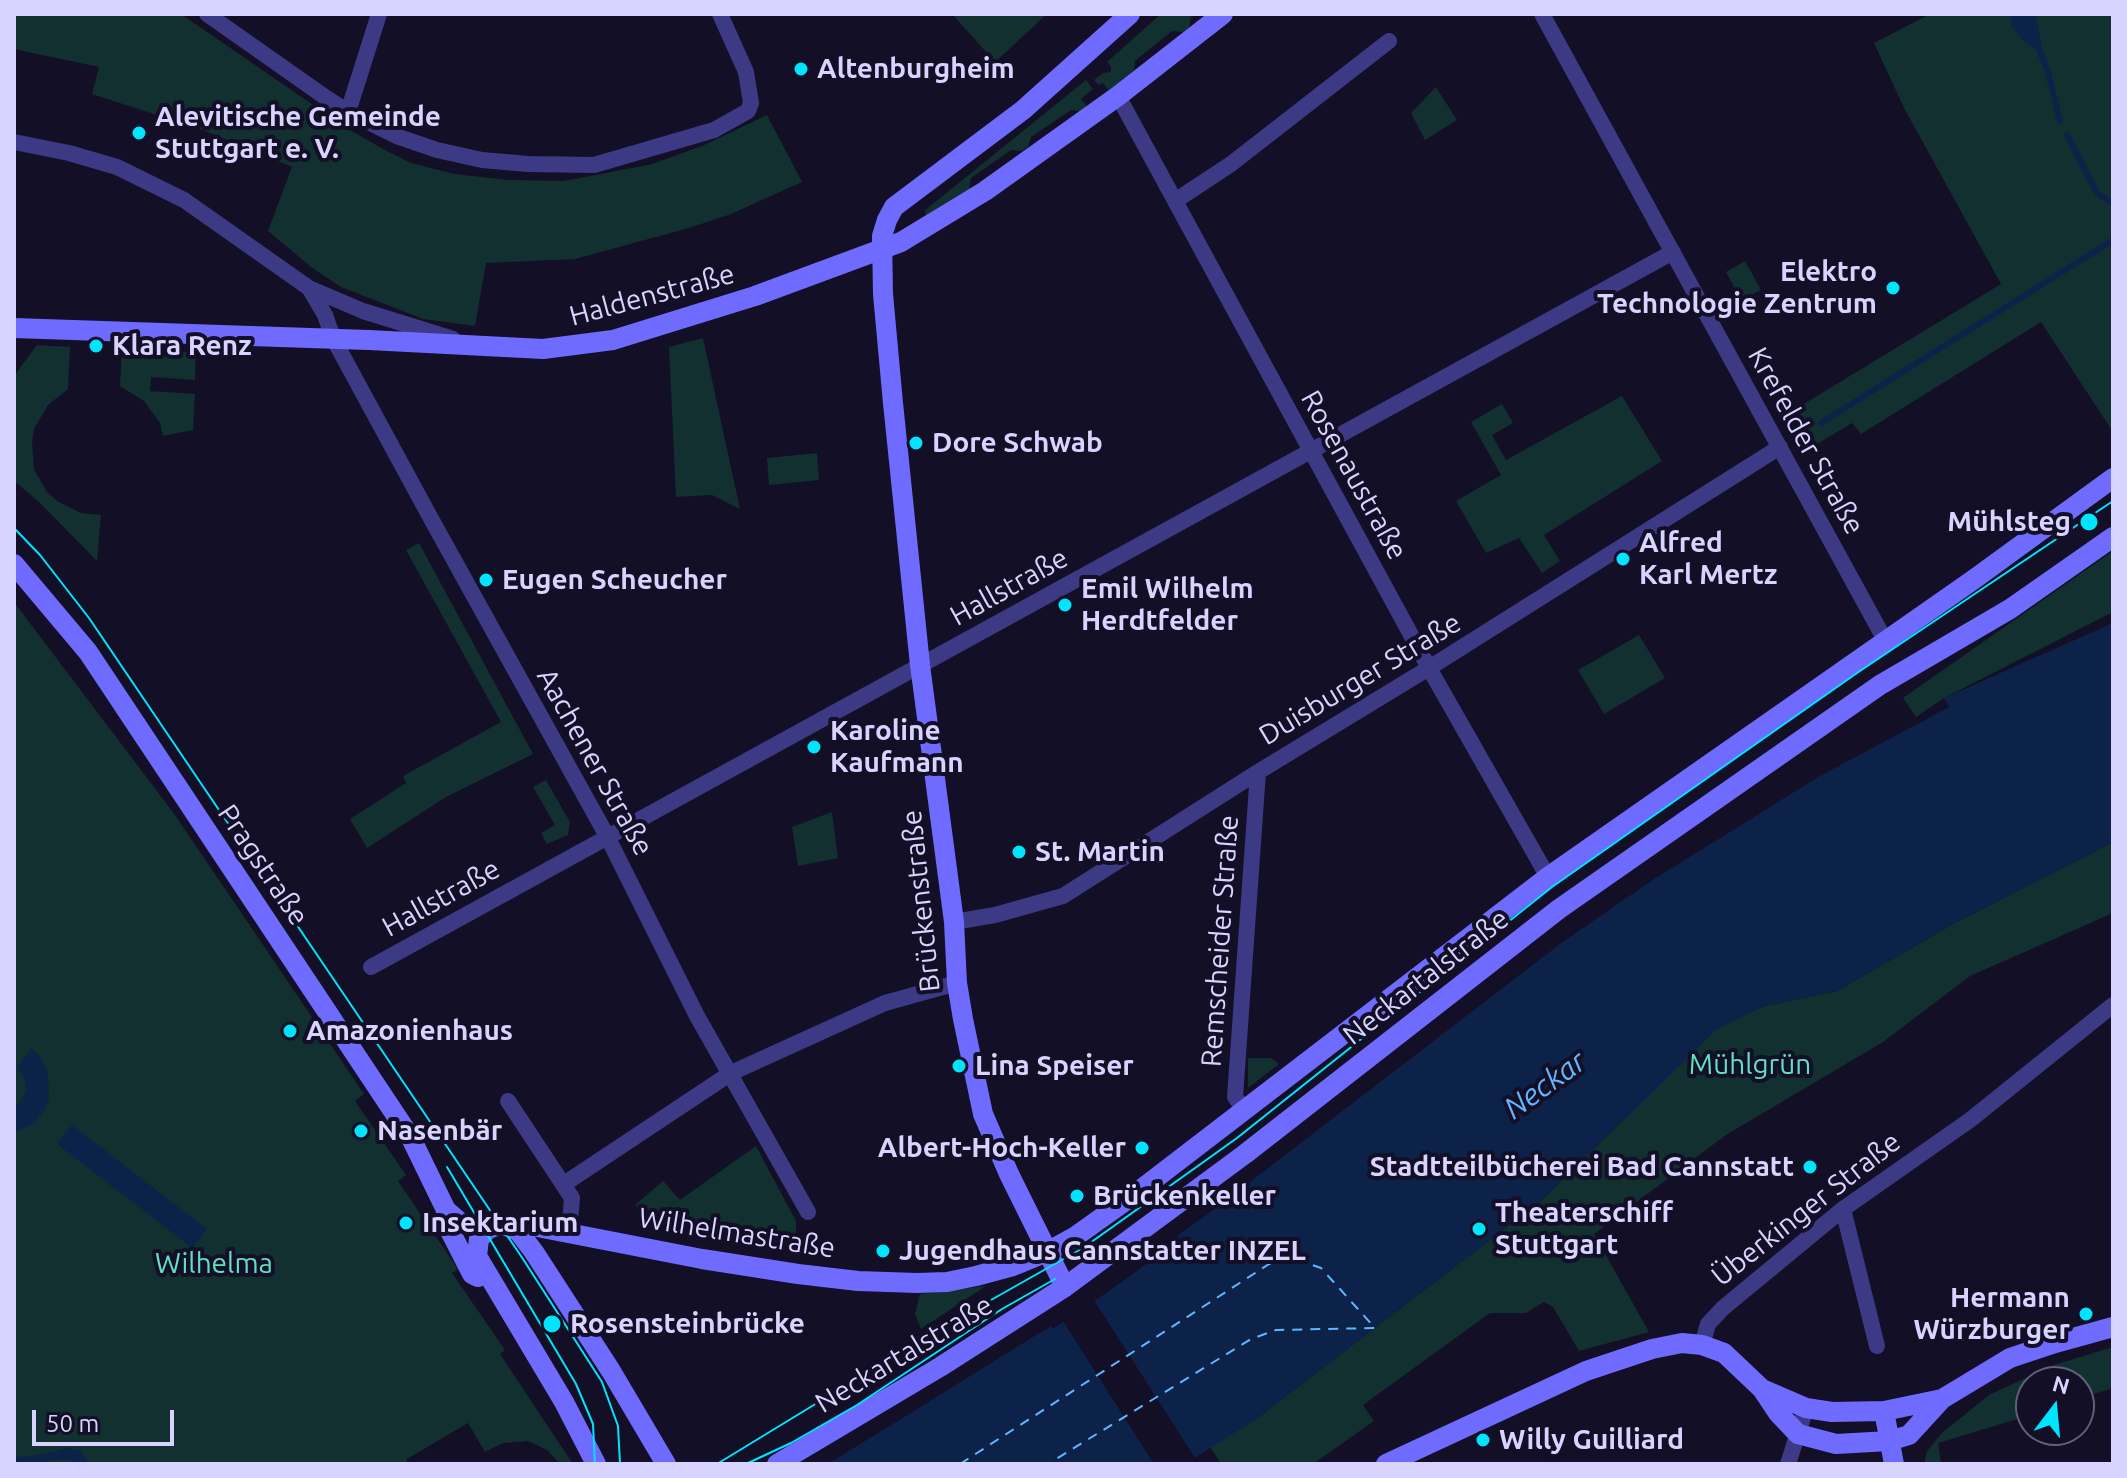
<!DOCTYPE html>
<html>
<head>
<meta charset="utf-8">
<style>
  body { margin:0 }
  #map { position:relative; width:2127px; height:1478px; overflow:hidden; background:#130f26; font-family:Ubuntu,sans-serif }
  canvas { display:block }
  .frame { position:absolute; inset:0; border:16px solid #d9d4ff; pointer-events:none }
  .north { position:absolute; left:2015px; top:1366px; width:80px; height:80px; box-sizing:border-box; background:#130f26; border:2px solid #625e7d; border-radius:50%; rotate:16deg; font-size:22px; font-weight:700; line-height:32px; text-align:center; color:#d9d4ff }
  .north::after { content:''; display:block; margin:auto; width:28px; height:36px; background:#00e5ff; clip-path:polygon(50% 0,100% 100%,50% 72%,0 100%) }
  .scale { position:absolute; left:32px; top:1410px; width:142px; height:36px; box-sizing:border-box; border:4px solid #d9d4ff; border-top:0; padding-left:10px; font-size:24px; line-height:28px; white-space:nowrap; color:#d9d4ff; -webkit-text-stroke:6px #130f26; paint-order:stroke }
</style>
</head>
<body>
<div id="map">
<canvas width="2127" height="1478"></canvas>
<div class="frame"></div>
<div class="north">N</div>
<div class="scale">50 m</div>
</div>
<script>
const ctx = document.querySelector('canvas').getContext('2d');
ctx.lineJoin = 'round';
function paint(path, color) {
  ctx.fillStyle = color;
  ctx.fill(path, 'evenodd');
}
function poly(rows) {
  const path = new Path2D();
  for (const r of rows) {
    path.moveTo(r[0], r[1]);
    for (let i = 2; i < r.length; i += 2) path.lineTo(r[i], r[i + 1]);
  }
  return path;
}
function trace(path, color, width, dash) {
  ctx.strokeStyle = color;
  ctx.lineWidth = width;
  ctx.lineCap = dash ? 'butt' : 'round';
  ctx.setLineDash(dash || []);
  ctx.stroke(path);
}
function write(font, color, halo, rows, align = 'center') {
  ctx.font = font + ' Ubuntu,sans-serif';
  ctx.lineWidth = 8;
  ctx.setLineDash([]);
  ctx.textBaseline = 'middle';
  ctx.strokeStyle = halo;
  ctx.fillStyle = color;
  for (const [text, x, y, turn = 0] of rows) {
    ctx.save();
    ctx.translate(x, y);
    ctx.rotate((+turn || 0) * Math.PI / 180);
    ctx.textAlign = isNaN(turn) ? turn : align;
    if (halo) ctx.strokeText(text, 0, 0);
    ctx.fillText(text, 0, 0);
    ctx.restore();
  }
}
paint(poly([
  [14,14,181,14,348,129,383,149,411,163,454,174,510,180,563,181,601,174,652,164,702,146,767,115,802,182,731,214,689,228,575,259,486,263,475,326,423,319,341,287,311,267,268,231,292,167,203,130,92,94,99,67,14,49],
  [952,14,1047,14,995,62],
  [1161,14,1194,14,1191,17,1189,28,1183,32,1172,31,1135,61,1134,70,1109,91,1103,83,1099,85,1094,80,1103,73,1111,72,1111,67,1107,62],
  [1930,14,2113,14,2113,432,2041,322,1861,434,1852,423,1814,446,1794,410,2001,284,1904,108,1874,43],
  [1086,80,1093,89,1081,99,1087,106,1080,111,1071,110,1031,137,1028,147,1022,151,1011,150,971,178,969,189,926,215,925,211,929,207],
  [1436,87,1457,120,1425,140,1411,113],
  [1745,261,1761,290,1741,300,1726,272],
  [703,338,740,509,712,495,676,497,669,347],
  [37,345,70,347,68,389,48,405,34,429,32,442,34,469,47,492,57,501,81,513,101,515,97,561,40,503,14,481,14,376],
  [122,349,196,352,195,380,151,377,150,391,195,394,193,430,163,436,160,423,144,401,120,386],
  [1622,396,1662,461,1544,535,1560,561,1542,573,1519,538,1486,553,1456,501,1501,475,1471,422,1502,404,1513,423,1492,435,1506,460],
  [817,453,819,480,769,485,767,458],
  [419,543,533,754,446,797,367,848,350,819,406,783,403,776,501,722,406,550],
  [2113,551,2113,612,1944,698,1916,717,1903,698],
  [14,602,175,815,364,1094,355,1101,406,1175,398,1181,458,1269,452,1273,505,1350,500,1354,573,1464,560,1464,547,1450,528,1441,503,1443,485,1452,468,1423,407,1459,406,1464,14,1464],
  [1639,635,1665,678,1604,714,1578,670],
  [546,780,570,822,568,835,547,844,541,833,555,825,533,787],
  [832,812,838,858,798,866,792,827],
  [2113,842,2113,913,1970,976,1883,1042,1726,1135,1594,1234,1649,1332,1579,1351,1553,1307,1544,1302,1526,1313,1490,1313,1363,1405,1374,1421,1313,1464,1221,1464,1210,1447,1256,1419,1542,1200,1709,1034,1728,1022,1765,1006,1837,991,1953,924],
  [1248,1058,1271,1058,1279,1064,1248,1088],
  [756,1146,796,1221,796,1249,641,1223,636,1204,663,1181,680,1200],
  [986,1286,921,1329,915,1314,920,1294],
  [2113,1347,2113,1388,2079,1399,2079,1382,2031,1382,2031,1415,1938,1443,1941,1464,1924,1464,1927,1451,1942,1433,1989,1395,2054,1365]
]), '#12302f');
paint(poly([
  [2036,14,2042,48,2039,51,2025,43,2011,26,2011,14],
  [2113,623,2113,842,1953,924,1837,991,1765,1006,1717,1029,1542,1200,1256,1419,1185,1464,828,1464,1051,1326,1053,1329,1109,1291,1149,1262,1145,1255,1149,1256,1212,1211,1560,944,1654,879,1820,776,1949,707,1944,698],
  [32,1048,40,1057,48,1073,49,1098,45,1109,34,1123,14,1133,14,1107,22,1100,26,1089,24,1077,17,1067],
  [72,1125,207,1229,192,1248,57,1144],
  [68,1448,81,1451,89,1464,61,1459,35,1464,14,1464,15,1457,33,1456]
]), '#0c2248');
paint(poly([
  [1092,1297,1197,1461,1192,1464,1154,1464,1061,1318]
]), '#130f26');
trace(poly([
  [2037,44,2048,72,2060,121],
  [2067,135,2097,193,2113,204],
  [1821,423,2113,240]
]), '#0c2248', 6);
trace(poly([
  [960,1464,1269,1264,1292,1258,1321,1268,1375,1328,1276,1330,1251,1339,1048,1464]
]), '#62b6ff', 2, [10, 8]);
trace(poly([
  [207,14,325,97,348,112,399,137,437,150,482,160,528,164,594,165,714,130,748,111,751,103,746,72,720,14],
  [1542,14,1885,640],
  [1118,96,1429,668,1548,877],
  [348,112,379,14],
  [14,142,69,153,117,167,184,200,309,288,363,311,453,339],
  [1175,201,1231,164,1389,41],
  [309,288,325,315,333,338,429,515,607,836,697,1016,808,1212],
  [954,922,995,915,1063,896,1258,772,1429,668,1780,447],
  [371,967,1673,252],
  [508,1101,572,1198,569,1233],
  [1245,1111,1235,1097,1258,772],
  [564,1184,731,1073,885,1003,957,983],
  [1843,1209,1877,1346],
  [1702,1345,1708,1324,1723,1308,1843,1209,1970,1120,2113,1005],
  [1788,1464,1806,1408]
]), '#3d3a85', 16);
trace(poly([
  [14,328,369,340,543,349,613,340,755,296,901,242,985,191,1118,96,1223,14],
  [14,564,88,652,411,1138,446,1210,462,1224,482,1227,495,1225],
  [446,1210,447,1225,472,1274,478,1277],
  [504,1225,518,1231,534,1252,611,1371,666,1464],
  [1065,1287,1009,1174,983,1114,963,1019,957,983,954,922,920,665,893,403,883,294,882,236,887,220,894,207,1023,110,1130,14],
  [1762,1389,1806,1408,1832,1412,1884,1411,1942,1399],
  [1884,1411,1894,1464],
  [596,1464,564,1402,477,1256,479,1239,488,1229,499,1225,527,1225,702,1259,798,1274,858,1281,917,1283,947,1282,976,1276,1013,1266,1047,1252,1076,1236,1135,1194,1548,877,1973,580,2113,478],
  [777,1464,940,1367,1065,1287,1245,1154,1559,909,1880,685,2010,609,2113,537],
  [1386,1464,1586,1371,1652,1349,1682,1343,1702,1345,1724,1353,1762,1389,1778,1413,1798,1434,1836,1444,1889,1441,1909,1435,1942,1399,2010,1358,2055,1343,2113,1327]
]), '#6f6bff', 20);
trace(poly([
  [14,528,40,555,89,618,523,1259,602,1382,618,1426,620,1464],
  [447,1167,576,1384,593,1424,595,1464],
  [717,1464,922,1339,1083,1248,1237,1138,1552,887,1857,673,2113,501],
  [746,1464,791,1443,857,1405,1002,1309,1055,1279]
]), '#00e5ff', 2);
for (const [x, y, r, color] of [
  [801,69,8,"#00e5ff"],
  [139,133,8,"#00e5ff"],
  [1893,288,8,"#00e5ff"],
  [96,346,8,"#00e5ff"],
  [916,443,8,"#00e5ff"],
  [2089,522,10,"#00e5ff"],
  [1623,559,8,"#00e5ff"],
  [486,580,8,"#00e5ff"],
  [1065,605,8,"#00e5ff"],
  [814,747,8,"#00e5ff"],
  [1019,852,8,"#00e5ff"],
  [290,1031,8,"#00e5ff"],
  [959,1066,8,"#00e5ff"],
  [361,1131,8,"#00e5ff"],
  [1142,1148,8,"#00e5ff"],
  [1810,1167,8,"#00e5ff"],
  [1077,1196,8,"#00e5ff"],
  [406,1223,8,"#00e5ff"],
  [1479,1229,8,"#00e5ff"],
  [883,1251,8,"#00e5ff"],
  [2086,1314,8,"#00e5ff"],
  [552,1324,10,"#00e5ff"],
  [1483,1440,8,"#00e5ff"]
]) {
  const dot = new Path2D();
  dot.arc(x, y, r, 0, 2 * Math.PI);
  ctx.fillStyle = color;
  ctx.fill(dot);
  trace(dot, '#130f26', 3);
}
write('bold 28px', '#d9d4ff', '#130f26', [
  ["Altenburgheim",817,69],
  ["Alevitische Gemeinde",155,117],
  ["Stuttgart e. V.",155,149],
  ["Elektro",1877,272,"right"],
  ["Technologie Zentrum",1877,304,"right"],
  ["Klara Renz",112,346],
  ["Dore Schwab",932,443],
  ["Mühlsteg",2071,522,"right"],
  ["Alfred",1639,543],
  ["Karl Mertz",1639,575],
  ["Eugen Scheucher",502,580],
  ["Emil Wilhelm",1081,589],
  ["Herdtfelder",1081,621],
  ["Karoline",830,731],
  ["Kaufmann",830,763],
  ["St. Martin",1035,852],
  ["Amazonienhaus",306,1031],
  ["Lina Speiser",975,1066],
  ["Nasenbär",377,1131],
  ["Albert-Hoch-Keller",1126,1148,"right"],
  ["Stadtteilbücherei Bad Cannstatt",1794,1167,"right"],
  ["Brückenkeller",1093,1196],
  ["Theaterschiff",1495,1213],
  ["Stuttgart",1495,1245],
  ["Insektarium",422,1223],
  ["Jugendhaus Cannstatter INZEL",899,1251],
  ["Hermann",2070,1298,"right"],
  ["Würzburger",2070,1330,"right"],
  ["Rosensteinbrücke",570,1324],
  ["Willy Guilliard",1499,1440]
], 'left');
write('28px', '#d9d4ff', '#130f26', [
  ["Haldenstraße",652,295,-15],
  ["Krefelder Straße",1806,441,61],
  ["Rosenaustraße",1354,475,61],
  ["Hallstraße",1009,587,-29],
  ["Duisburger Straße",1360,679,-31],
  ["Aachener Straße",595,762,61],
  ["Pragstraße",263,865,56],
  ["Hallstraße",441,898,-29],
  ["Brückenstraße",921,901,-96],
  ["Remscheider Straße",1220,941,-86],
  ["Neckartalstraße",1426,977,-38],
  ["Überkinger Straße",1806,1209,-38],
  ["Wilhelmastraße",737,1233,9],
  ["Neckartalstraße",904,1354,-31]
]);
write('28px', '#5fe0c0', '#130f26', [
  ["Mühlgrün",1750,1065],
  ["Wilhelma",214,1264]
]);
write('italic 30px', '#62b6ff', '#130f26', [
  ["Neckar",1545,1085,-36]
]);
</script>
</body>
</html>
